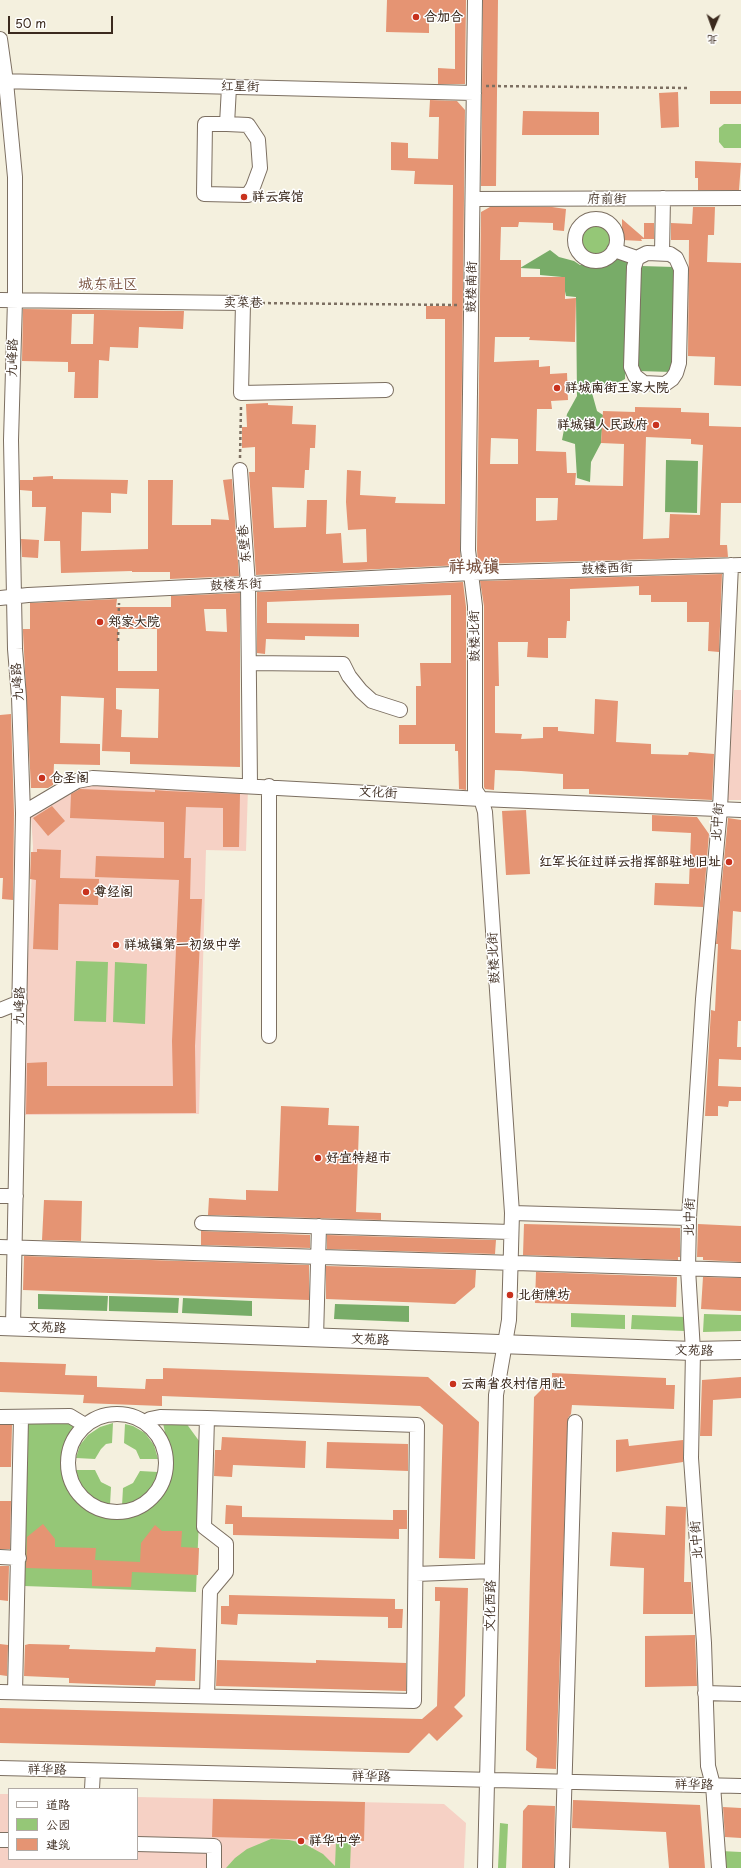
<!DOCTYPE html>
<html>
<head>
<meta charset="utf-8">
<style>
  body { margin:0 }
  #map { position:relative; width:741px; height:1868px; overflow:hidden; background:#f4f0de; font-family:"Playpen Sans","LXGW WenKai TC",sans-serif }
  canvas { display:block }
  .legend { position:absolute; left:8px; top:1788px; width:130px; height:72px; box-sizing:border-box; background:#fff; border:1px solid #b1aaa5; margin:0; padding:5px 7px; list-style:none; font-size:12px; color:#3b2a1e }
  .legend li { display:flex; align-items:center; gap:8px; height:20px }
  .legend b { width:20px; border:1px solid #b1aaa5 }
  .north { position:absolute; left:693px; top:8px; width:40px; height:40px; -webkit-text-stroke:3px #fff; paint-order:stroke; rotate:182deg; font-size:11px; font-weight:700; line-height:16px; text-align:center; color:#3b2a1e }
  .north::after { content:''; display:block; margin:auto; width:14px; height:18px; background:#3b2a1e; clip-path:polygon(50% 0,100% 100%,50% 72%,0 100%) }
  .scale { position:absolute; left:8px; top:16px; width:105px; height:18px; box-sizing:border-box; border:2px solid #3b2a1e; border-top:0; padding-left:5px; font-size:12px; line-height:14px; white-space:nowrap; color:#3b2a1e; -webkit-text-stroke:3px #fff; paint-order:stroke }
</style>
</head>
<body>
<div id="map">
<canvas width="741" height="1868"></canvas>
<ul class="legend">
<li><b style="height:5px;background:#fff"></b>道路</li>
<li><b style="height:11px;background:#95c777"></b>公园</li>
<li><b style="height:11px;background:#e59473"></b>建筑</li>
</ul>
<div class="north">北</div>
<div class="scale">50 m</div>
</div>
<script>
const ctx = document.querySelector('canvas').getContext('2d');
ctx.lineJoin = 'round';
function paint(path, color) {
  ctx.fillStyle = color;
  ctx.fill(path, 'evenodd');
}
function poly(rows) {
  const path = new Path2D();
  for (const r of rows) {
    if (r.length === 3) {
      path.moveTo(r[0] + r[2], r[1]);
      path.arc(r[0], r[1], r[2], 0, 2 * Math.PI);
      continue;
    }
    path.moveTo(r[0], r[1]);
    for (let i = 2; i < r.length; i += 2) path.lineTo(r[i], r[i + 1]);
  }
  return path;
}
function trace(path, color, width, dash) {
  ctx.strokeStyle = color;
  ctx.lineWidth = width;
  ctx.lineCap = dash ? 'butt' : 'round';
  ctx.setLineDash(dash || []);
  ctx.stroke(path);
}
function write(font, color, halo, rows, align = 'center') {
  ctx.font = font + ' "Playpen Sans","LXGW WenKai TC",sans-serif';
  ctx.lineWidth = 3;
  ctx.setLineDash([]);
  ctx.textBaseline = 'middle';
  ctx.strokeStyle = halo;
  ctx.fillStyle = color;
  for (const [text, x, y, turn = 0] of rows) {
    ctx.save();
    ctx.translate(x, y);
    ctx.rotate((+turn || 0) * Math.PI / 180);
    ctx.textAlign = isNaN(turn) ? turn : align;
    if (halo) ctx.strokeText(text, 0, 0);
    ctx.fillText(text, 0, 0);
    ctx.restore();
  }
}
paint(poly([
  [734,690,741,690,741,800,727,800],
  [88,784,248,788,246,851,206,850,199,1114,24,1115,24,1040,33,847,31,816,58,796],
  [0,1794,9,1794,9,1859,137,1859,137,1797,444,1804,466,1823,464,1868,0,1868]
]), '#f6d1c5');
paint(poly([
  [724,124,741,124,741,148,724,148,719,142,719,128],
  [596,240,16],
  [76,961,108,962,106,1022,74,1021],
  [115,962,147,964,145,1024,113,1022],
  [571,1313,625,1315,625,1329,571,1327],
  [704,1314,741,1315,741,1331,703,1332],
  [632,1315,686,1317,685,1331,631,1329],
  [28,1422,74,1424,66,1450,63,1473,68,1492,89,1511,110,1515,135,1513,149,1505,162,1488,168,1471,170,1457,163,1423,186,1423,202,1445,196,1592,24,1586],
  [113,1423,112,1443,106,1444,101,1449,95,1459,76,1458,80,1445,88,1435,100,1427],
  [125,1424,133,1426,145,1433,154,1445,158,1459,140,1459,136,1450,124,1443],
  [76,1470,95,1470,101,1482,111,1487,110,1505,100,1502,89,1495,80,1484],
  [140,1471,158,1472,153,1485,140,1500,122,1506,123,1488,133,1483],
  [500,1823,508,1824,506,1868,498,1868],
  [271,1839,289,1840,303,1843,323,1854,335,1866,336,1841,351,1842,350,1868,226,1868,235,1858,247,1849],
  [721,1851,741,1852,741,1868,722,1868]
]), '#95c777');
paint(poly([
  [550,250,559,257,574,261,580,265,596,264,611,259,626,259,629,266,625,379,614,385,592,393,597,411,603,415,601,443,591,462,590,482,577,478,575,444,562,440,567,414,577,396,576,297,566,296,562,277,540,275,540,269,520,268],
  [641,266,674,267,672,372,638,371],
  [666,460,698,461,697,513,665,512],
  [38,1294,108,1296,107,1311,38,1309],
  [109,1296,179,1298,178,1313,109,1311],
  [183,1298,252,1301,252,1316,182,1313],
  [335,1304,409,1306,409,1322,334,1319]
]), '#78ac68');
paint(poly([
  [387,0,466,0,465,84,438,84,438,68,455,69,455,18,429,18,429,33,386,32],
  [483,0,498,0,496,186,481,186],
  [710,91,741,91,741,104,710,104],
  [678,92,679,127,661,128,659,93],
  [430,100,457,101,465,110,460,550,461,565,256,575,249,472,255,472,255,447,242,448,242,427,247,427,246,404,268,403,268,405,293,406,292,424,316,425,315,448,310,448,309,470,305,470,304,488,272,487,274,528,306,527,307,500,327,500,326,534,341,533,343,563,367,562,366,529,348,530,346,502,347,470,361,471,360,495,396,497,395,503,445,504,445,319,426,319,426,306,452,306,453,185,414,184,415,171,391,170,391,142,408,143,408,158,438,159,439,117,429,117],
  [523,111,599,112,599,135,522,135],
  [695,161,741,163,739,190,698,190,698,178,695,178],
  [490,207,552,207,566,209,564,231,553,230,553,223,519,222,518,227,501,227,500,260,521,260,521,277,565,277,565,299,576,298,575,342,529,340,530,337,495,337,494,362,539,360,539,367,550,366,550,374,567,373,568,400,551,401,552,409,537,409,536,451,566,452,567,473,576,473,575,485,623,486,624,444,601,443,603,411,635,412,635,407,681,408,681,412,709,413,709,426,741,427,741,503,721,503,720,545,727,545,728,557,478,564,477,550,481,212],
  [646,437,691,439,691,444,703,445,700,515,670,514,669,538,643,539],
  [491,438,518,439,518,464,490,464],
  [536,498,558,498,557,520,536,521],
  [693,207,715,207,714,235,708,235,707,262,741,263,741,386,714,385,715,357,688,356,689,240,671,240,671,223,692,224],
  [622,219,644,238,644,223,654,223,654,239,641,239,642,241,622,240],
  [23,309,184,311,183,329,139,327,138,348,110,347,109,361,99,360,98,398,74,398,75,372,68,372,68,362,22,361],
  [72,314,94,314,93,344,71,344],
  [53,476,53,479,128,480,127,494,111,493,111,513,82,512,81,551,148,549,148,480,173,480,172,525,211,525,211,519,229,520,223,480,232,479,239,576,170,579,170,572,132,572,132,571,61,573,60,541,44,541,46,507,32,507,32,491,20,490,20,480,33,480,33,477],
  [21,539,39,540,38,558,22,557],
  [722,574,719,652,708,651,709,622,687,622,687,602,651,602,651,595,639,595,639,586,570,589,570,621,567,621,566,638,548,638,548,658,527,657,528,642,498,642,499,686,495,686,495,733,522,734,521,739,543,738,543,727,558,727,558,731,594,734,595,699,618,701,616,742,651,744,651,754,688,755,689,752,714,754,712,800,589,794,589,789,563,789,563,774,521,771,495,770,494,790,485,789,484,787,484,606,480,581],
  [463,582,466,607,466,790,459,789,458,751,455,751,455,744,399,744,399,725,416,725,416,686,421,686,420,663,451,663,451,595,267,602,267,623,359,624,359,637,305,636,305,640,266,639,265,654,257,653,257,592],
  [240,593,240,767,130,764,130,752,102,751,104,698,61,696,60,743,100,744,100,765,54,764,53,785,48,788,31,788,23,632,23,629,30,629,30,603,117,599,116,607,171,607,171,596],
  [204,609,226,609,227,632,206,631],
  [118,629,157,629,157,671,118,671],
  [116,688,159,689,158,738,121,737,122,710,116,709],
  [11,714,14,813,13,900,2,899,3,878,0,878,0,715],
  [80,789,155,792,155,790,167,791,240,794,239,847,223,847,223,808,186,807,184,858,191,858,190,899,202,899,195,1046,196,1113,26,1114,27,1063,47,1062,47,1086,173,1086,172,1041,179,880,95,877,96,856,164,858,164,822,70,818,71,794],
  [52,806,65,821,48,836,33,818],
  [526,810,530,874,506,875,502,811],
  [652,815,697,817,709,834,703,907,654,905,655,883,689,884,691,833,652,831],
  [728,818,741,820,741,912,733,911,731,949,741,950,741,1021,738,1021,737,1047,741,1047,741,1060,719,1059,718,1086,741,1087,741,1101,729,1101,728,1107,718,1106,718,1116,705,1116,711,1010,715,1011,718,944,716,944],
  [37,849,61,850,60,878,99,879,98,905,59,904,58,950,33,949,36,880,30,879,31,852,37,852],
  [281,1106,329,1108,328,1125,359,1126,356,1212,381,1213,381,1220,208,1215,209,1198,246,1200,246,1190,278,1191],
  [44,1200,82,1201,81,1241,42,1240],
  [524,1224,680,1228,680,1257,678,1257,678,1260,523,1255],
  [698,1224,741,1226,741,1262,703,1260,703,1257,697,1257],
  [201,1231,310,1235,310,1248,201,1245],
  [327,1235,496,1240,495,1254,327,1249],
  [24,1256,309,1265,309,1300,23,1290],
  [326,1266,476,1270,475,1287,455,1304,326,1299],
  [536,1272,677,1277,676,1307,535,1303],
  [703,1277,741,1278,741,1311,701,1309],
  [0,1362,66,1364,65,1375,97,1376,97,1387,145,1389,146,1379,163,1379,163,1368,428,1377,479,1422,475,1559,439,1558,443,1425,420,1406,162,1396,162,1406,83,1403,84,1395,0,1392],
  [552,1373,666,1378,666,1385,675,1385,674,1409,572,1405,571,1414,568,1418,556,1769,536,1768,537,1758,526,1750,534,1397,541,1390,541,1381,552,1381],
  [741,1377,741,1398,713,1400,712,1436,700,1436,702,1380],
  [0,1425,12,1425,11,1467,0,1467],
  [222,1437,306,1441,305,1468,233,1465,232,1477,214,1476,215,1450,221,1450],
  [628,1439,629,1446,683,1440,683,1462,616,1472,616,1440],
  [327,1442,408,1444,408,1471,326,1468],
  [0,1501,11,1501,10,1549,0,1549],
  [226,1505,242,1506,242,1517,393,1520,393,1510,407,1510,407,1529,399,1529,399,1539,233,1535,233,1524,225,1524],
  [666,1506,686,1507,684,1582,691,1582,693,1614,643,1614,644,1568,610,1566,612,1532,665,1535],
  [43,1524,55,1539,55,1547,96,1548,95,1560,140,1562,141,1543,155,1525,162,1531,182,1531,181,1547,199,1548,198,1575,132,1572,131,1587,92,1586,92,1570,26,1568,27,1537],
  [0,1566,9,1566,8,1601,0,1600],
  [435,1587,468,1588,465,1696,454,1707,463,1716,437,1741,429,1733,409,1753,0,1743,0,1708,422,1719,437,1706,440,1601,435,1601],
  [229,1595,395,1599,395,1609,403,1609,402,1628,388,1628,388,1617,238,1614,237,1625,221,1624,221,1606,229,1606],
  [695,1635,697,1686,645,1687,645,1636],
  [0,1644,8,1645,7,1676,0,1675],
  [29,1644,70,1645,69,1649,155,1652,156,1647,196,1649,195,1681,156,1680,155,1686,122,1685,69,1683,69,1678,24,1676,25,1645],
  [217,1660,316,1663,316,1660,406,1663,406,1691,216,1686],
  [213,1799,365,1802,364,1841,212,1837],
  [573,1800,700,1805,705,1868,669,1868,666,1832,572,1828],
  [528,1805,555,1806,554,1868,522,1868,523,1811],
  [723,1807,741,1808,741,1838,725,1837]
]), '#e59473');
const minor = poly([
  [475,0,468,550,475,606,475,790,481,799,485,812,512,1213,509,1320,496,1395,485,1868],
  [0,39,6,82,15,177,15,300,11,440,15,649,19,697,23,813,13,1326],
  [0,81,474,93],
  [227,124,248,125,258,140,260,168,253,187,248,195,204,194,205,124,227,124,229,87],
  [473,199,741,198],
  [596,240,21],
  [614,250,637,258],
  [647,253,670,254,676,258,681,269,679,363,676,373,672,379,665,384,644,383,635,376,631,367,634,267,637,258,647,253],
  [662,253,663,198],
  [0,300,243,303,241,393,386,390],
  [240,470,248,585,250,785],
  [0,598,28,595,472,573,741,565],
  [249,663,343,664,349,676,361,691,372,701,400,710],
  [269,786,269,1036],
  [23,813,77,781,93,778,481,799,741,810],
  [0,1010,20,1002],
  [0,1196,16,1196],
  [512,1213,689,1218],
  [202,1223,511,1232],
  [0,1247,741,1270],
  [316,1338,319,1226],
  [117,1463,49],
  [0,1417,70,1416,85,1425],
  [146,1423,150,1419,160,1417,207,1418],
  [0,1557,19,1558],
  [416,1574,492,1571],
  [0,1692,414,1701,417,1425,207,1418,204,1527,226,1544,226,1572,210,1591,207,1696],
  [15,1692,21,1418],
  [705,1693,741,1694],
  [0,1768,741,1786],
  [92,1789,93,1771],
  [0,1840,9,1840],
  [137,1844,214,1846,214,1868],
  [562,1868,575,1422],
  [719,1868,713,1785,708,1766,704,1643,691,1458,693,1351,688,1269,689,1218,703,999,720,809,731,565]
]);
const major = poly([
  [0,1326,693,1351,741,1350]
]);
trace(minor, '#7c6f61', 16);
trace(major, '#7c6f61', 20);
trace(poly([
  [486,86,690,88],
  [256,303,459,305],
  [240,458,241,407],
  [118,641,119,603]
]), '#7c6f61', 2.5, [3, 3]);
trace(minor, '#fff', 14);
trace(major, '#fff', 18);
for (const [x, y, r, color] of [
  [416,17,4,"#c8321e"],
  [244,197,4,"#c8321e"],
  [557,388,4,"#c8321e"],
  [656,425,4,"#c8321e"],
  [100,622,4,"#c8321e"],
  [42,778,4,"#c8321e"],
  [729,862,4,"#c8321e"],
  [86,892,4,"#c8321e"],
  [116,945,4,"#c8321e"],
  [318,1158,4,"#c8321e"],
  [510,1295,4,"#c8321e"],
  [453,1384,4,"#c8321e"],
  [301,1841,4,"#c8321e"]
]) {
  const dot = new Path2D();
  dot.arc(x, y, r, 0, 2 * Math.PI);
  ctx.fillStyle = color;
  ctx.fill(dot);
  trace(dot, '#fff', 1.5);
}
write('bold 13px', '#3b2a1e', '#fff', [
  ["合加合",424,17],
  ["祥云宾馆",252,197],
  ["祥城南街王家大院",565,388],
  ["祥城镇人民政府",648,425,"right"],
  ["郑家大院",108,622],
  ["仓圣阁",50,778],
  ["红军长征过祥云指挥部驻地旧址",721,862,"right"],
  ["尊经阁",94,892],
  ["祥城镇第一初级中学",124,945],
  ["好宜特超市",326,1158],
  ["北街牌坊",518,1295],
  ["云南省农村信用社",461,1384],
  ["祥华中学",309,1841]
], 'left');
write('13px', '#3b2a1e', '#fff', [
  ["红星街",240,87,1],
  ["府前街",607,199],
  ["鼓楼南街",472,287,-89],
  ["卖菜巷",243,303,1],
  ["九峰路",13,358,-89],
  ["东壁巷",245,544,-95],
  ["鼓楼西街",607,569,-2],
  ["鼓楼东街",236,585,-3],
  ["鼓楼北街",475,636,-91],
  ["九峰路",18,682,-95],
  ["文化街",378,793,3],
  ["北中街",718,822,-86],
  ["鼓楼北街",494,958,-93],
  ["九峰路",20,1006,-89],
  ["北中街",690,1217,-88],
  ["文苑路",47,1328,2],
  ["文苑路",370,1340,2],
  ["文苑路",694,1351,1],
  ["北中街",697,1540,-94],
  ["文化西路",491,1606,-89],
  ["祥华路",47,1770,1],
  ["祥华路",371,1777,1],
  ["祥华路",694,1785,1]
]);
write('15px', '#764f3c', '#fff', [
  ["城东社区",108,285]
]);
write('bold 17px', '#764f3c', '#fff', [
  ["祥城镇",474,567]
]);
</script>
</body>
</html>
